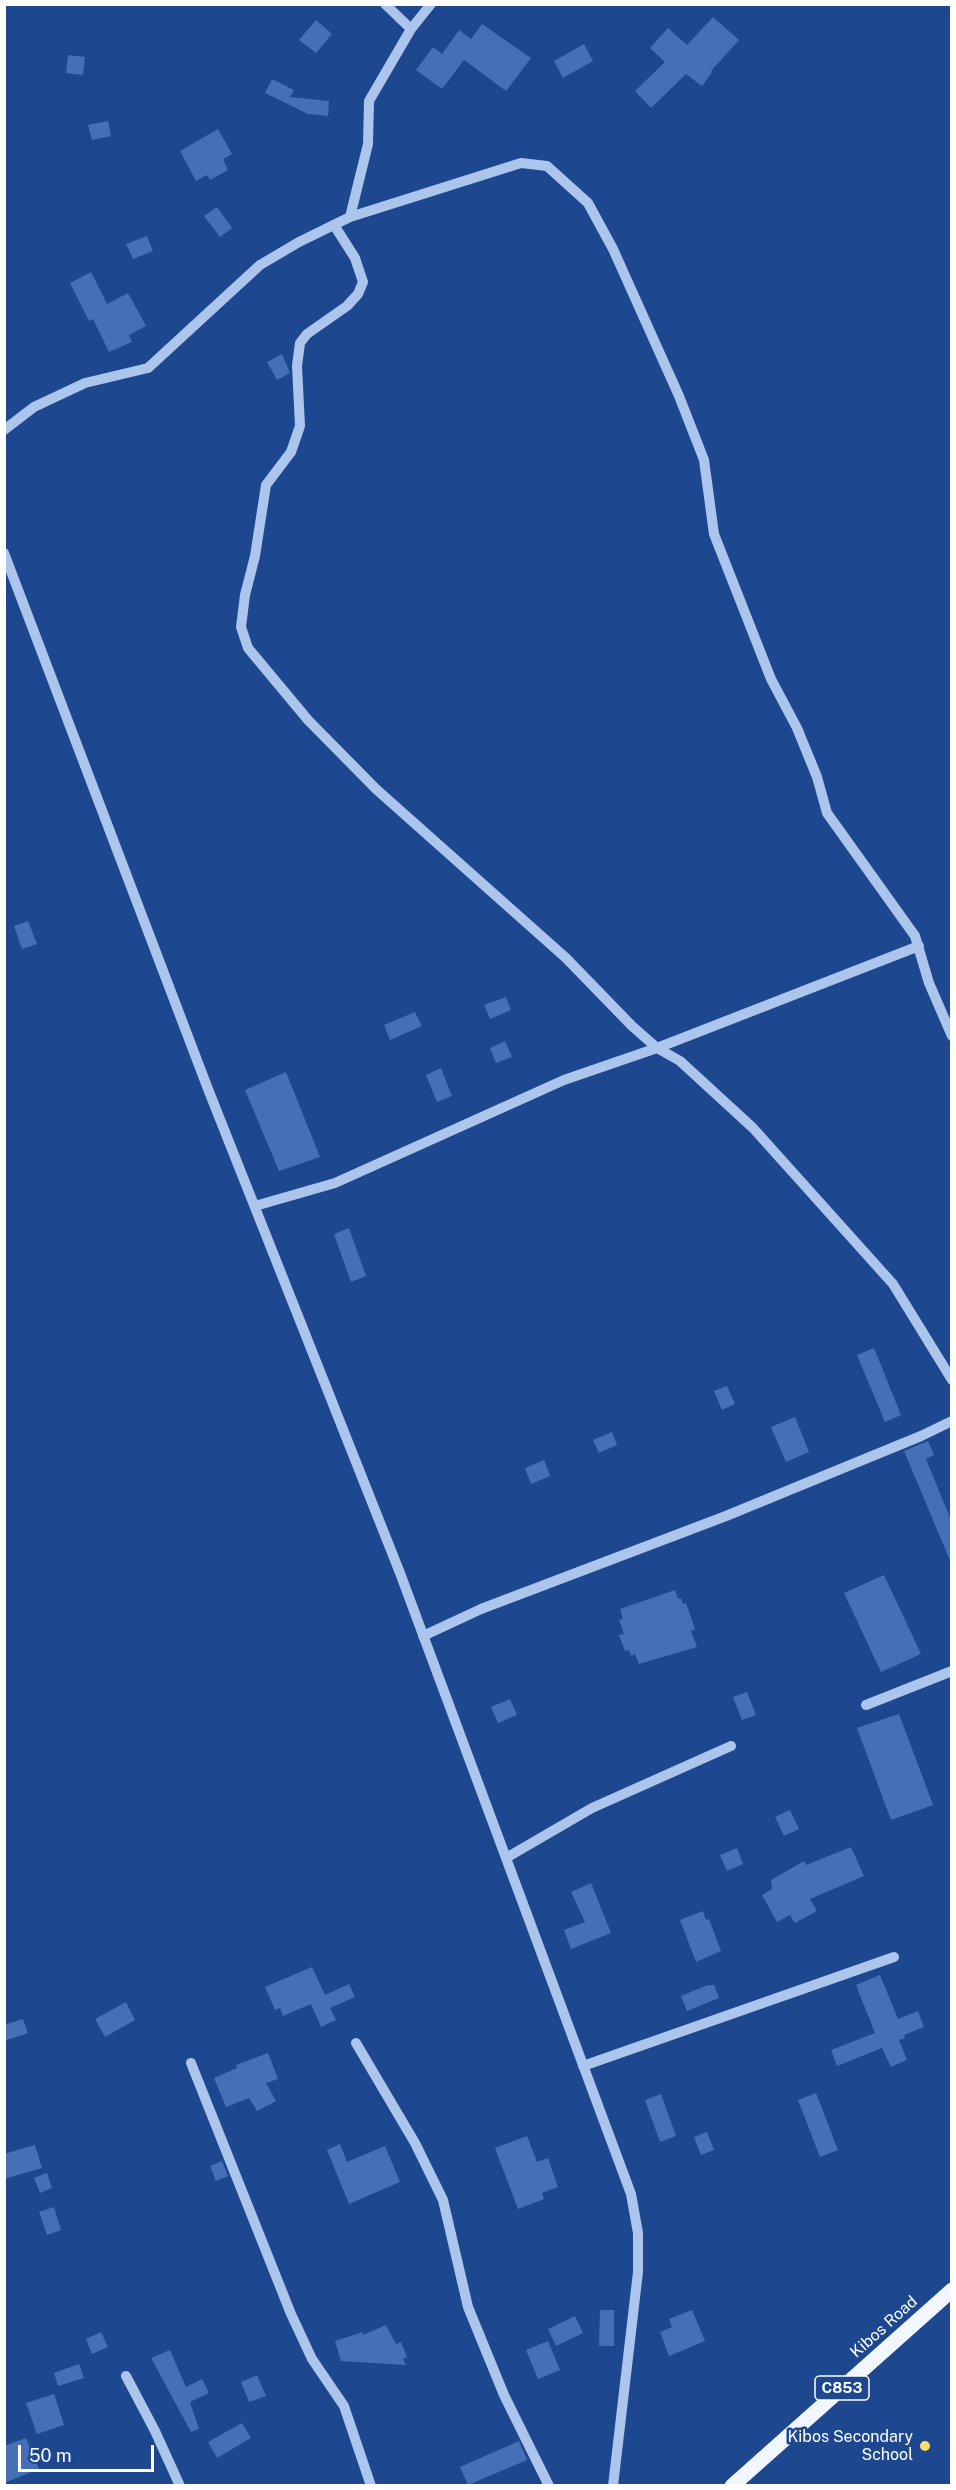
<!DOCTYPE html>
<html>
<head>
<meta charset="utf-8">
<style>
  body { margin:0 }
  #map { position:relative; width:956px; height:2490px; overflow:hidden; background:#1d478f; font-family:"Public Sans",sans-serif }
  canvas { display:block }
  .frame { position:absolute; inset:0; border:6px solid #fff; pointer-events:none }
  .scale { position:absolute; left:18px; top:2445px; width:136px; height:27px; box-sizing:border-box; border:3px solid #fff; border-top:0; padding-left:8px; font-size:18px; line-height:21px; white-space:nowrap; color:#fff; -webkit-text-stroke:4px #1d478f; paint-order:stroke }
</style>
</head>
<body>
<div id="map">
<canvas width="956" height="2490"></canvas>
<div class="frame"></div>
<div class="scale">50 m</div>
</div>
<script>
const ctx = document.querySelector('canvas').getContext('2d');
ctx.lineJoin = 'round';
function paint(path, color) {
  ctx.fillStyle = color;
  ctx.fill(path, 'evenodd');
}
function poly(rows) {
  const path = new Path2D();
  for (const r of rows) {
    path.moveTo(r[0], r[1]);
    for (let i = 2; i < r.length; i += 2) path.lineTo(r[i], r[i + 1]);
  }
  return path;
}
function trace(path, color, width, dash) {
  ctx.strokeStyle = color;
  ctx.lineWidth = width;
  ctx.lineCap = dash ? 'butt' : 'round';
  ctx.setLineDash(dash || []);
  ctx.stroke(path);
}
function write(font, color, halo, rows, align = 'center') {
  ctx.font = font + ' "Public Sans",sans-serif';
  ctx.lineWidth = 5;
  ctx.setLineDash([]);
  ctx.textBaseline = 'middle';
  ctx.strokeStyle = halo;
  ctx.fillStyle = color;
  for (const [text, x, y, turn = 0] of rows) {
    ctx.save();
    ctx.translate(x, y);
    ctx.rotate((+turn || 0) * Math.PI / 180);
    ctx.textAlign = isNaN(turn) ? turn : align;
    if (halo) ctx.strokeText(text, 0, 0);
    ctx.fillText(text, 0, 0);
    ctx.restore();
  }
}
paint(poly([
  [713,17,739,40,711,71,712,72,702,86,686,74,651,108,635,91,665,62,650,48,668,28,687,45],
  [316,20,332,34,316,53,299,40],
  [482,24,531,58,506,91,464,60,442,89,416,70,433,47,442,54,459,30,471,39],
  [584,44,593,61,563,78,554,61],
  [68,55,85,57,83,75,66,73],
  [272,79,294,90,290,97,329,101,328,116,308,114,265,93],
  [108,121,111,136,92,140,88,125],
  [218,129,232,154,223,159,228,170,210,180,207,175,196,181,180,151],
  [217,207,232,228,220,237,204,216],
  [147,236,153,251,133,259,126,244],
  [91,272,107,304,128,293,146,326,129,335,132,342,109,352,93,319,89,321,70,283],
  [282,354,290,373,277,380,267,362],
  [28,921,37,944,22,949,14,926],
  [506,997,511,1010,490,1019,484,1005],
  [415,1012,422,1026,390,1040,384,1025],
  [505,1041,512,1057,496,1063,490,1048],
  [441,1068,452,1096,437,1102,426,1075],
  [286,1072,320,1157,279,1171,245,1090],
  [349,1228,366,1276,351,1282,334,1234],
  [874,1348,901,1415,885,1422,857,1355],
  [727,1386,735,1404,722,1410,714,1391],
  [795,1417,809,1452,786,1462,771,1427],
  [612,1432,617,1445,599,1453,593,1440],
  [928,1441,934,1455,926,1459,951,1520,951,1563,904,1451],
  [544,1460,550,1476,531,1484,525,1468],
  [884,1575,921,1654,881,1672,844,1593],
  [675,1590,678,1599,681,1598,683,1604,686,1603,695,1629,691,1631,697,1647,639,1664,635,1654,631,1656,629,1650,625,1651,619,1635,624,1634,619,1620,623,1619,620,1609],
  [747,1692,756,1715,742,1720,733,1697],
  [510,1699,517,1715,498,1723,491,1707],
  [899,1714,933,1805,891,1820,857,1728],
  [790,1810,799,1829,784,1836,775,1817],
  [851,1847,864,1876,810,1899,817,1911,795,1923,790,1915,777,1922,762,1895,772,1889,771,1880,804,1861,806,1865],
  [737,1848,743,1864,727,1871,720,1855],
  [591,1883,611,1933,571,1949,564,1930,585,1922,571,1892],
  [703,1911,706,1920,709,1919,721,1951,696,1962,680,1920],
  [312,1967,325,1995,349,1984,355,1997,330,2008,336,2020,321,2027,311,2004,283,2016,280,2008,275,2010,265,1987],
  [880,1975,898,2019,918,2011,924,2027,904,2035,905,2038,899,2040,907,2060,891,2067,882,2048,837,2066,831,2050,875,2033,856,1985],
  [708,1985,714,1985,719,1998,687,2011,681,1996],
  [126,2002,135,2020,105,2037,95,2019],
  [23,2019,28,2033,4,2041,4,2025],
  [268,2053,278,2079,266,2083,276,2101,257,2111,249,2098,226,2107,214,2078,237,2068,236,2065],
  [816,2093,838,2150,820,2157,798,2100],
  [661,2094,676,2136,660,2142,645,2100],
  [707,2132,714,2150,701,2155,694,2137],
  [527,2136,537,2162,548,2158,558,2187,542,2193,544,2199,518,2209,495,2148],
  [340,2144,347,2162,385,2146,400,2182,349,2204,327,2150],
  [35,2145,42,2168,4,2179,4,2154],
  [222,2161,228,2176,216,2181,210,2166],
  [47,2173,52,2188,40,2193,34,2178],
  [54,2207,61,2230,47,2235,39,2212],
  [600,2310,614,2310,614,2346,599,2346],
  [692,2310,705,2341,669,2356,660,2332,672,2327,669,2319],
  [575,2316,583,2333,556,2346,548,2329],
  [386,2325,396,2344,401,2342,407,2357,403,2359,406,2365,341,2361,335,2341,363,2332,363,2335],
  [101,2332,108,2347,92,2354,86,2339],
  [548,2341,560,2370,538,2379,526,2350],
  [170,2350,186,2387,202,2379,209,2393,190,2402,199,2429,191,2432,151,2358],
  [79,2364,84,2378,58,2386,54,2373],
  [257,2375,266,2396,249,2402,241,2382],
  [54,2394,64,2425,37,2434,26,2403],
  [242,2423,251,2438,217,2458,208,2442],
  [26,2438,39,2469,4,2483,4,2446],
  [519,2441,527,2460,468,2485,460,2467]
]), '#4670b6');
trace(poly([
  [385,4,411,29],
  [350,217,368,144,369,101,411,29,431,4],
  [334,225,355,258,363,282,358,294,347,306,307,334,300,343,297,366,300,426,291,452,266,485,255,556,245,595,241,627,248,648,308,720,376,789,566,958,632,1026,657,1048,680,1061,753,1128,893,1284,952,1380],
  [4,430,34,407,85,383,148,368,260,265,299,242,350,217,521,163,547,166,588,203,613,249,679,396,704,460,714,534,771,679,797,728,817,777,827,813,915,936,929,983,952,1036],
  [4,553,208,1089,400,1573,631,2194,638,2233,638,2272,613,2486],
  [255,1206,335,1183,564,1080,657,1048,919,946],
  [423,1636,481,1609,726,1516,921,1436,952,1421],
  [866,1705,952,1671],
  [506,1858,592,1808,731,1746],
  [356,2043,415,2143,443,2200,468,2307,504,2395,549,2486],
  [191,2063,291,2314,312,2359,344,2406,371,2486],
  [583,2066,894,1957],
  [126,2376,155,2431,180,2486]
]), '#acc5ed', 10);
trace(poly([
  [732,2486,952,2290]
]), '#f2f6ff', 15);
for (const [x, y, r, color] of [
  [925,2446,6,"#fcdc6b"]
]) {
  const dot = new Path2D();
  dot.arc(x, y, r, 0, 2 * Math.PI);
  ctx.fillStyle = color;
  ctx.fill(dot);
  trace(dot, '#1d478f', 2);
}
for (const [x, y, w] of [
  [842,2388,54]
]) {
  const box = new Path2D();
  box.roundRect(x - w / 2, y - 12, w, 24, 4.5);
  ctx.fillStyle = '#1d478f';
  ctx.fill(box);
  trace(box, '#fff', 1.5);
}
write('bold 15px', '#fff', null, [
  ["C853",842,2388]
]);
write('16px', '#fff', '#1d478f', [
  ["Kibos Road",884,2327,-42]
]);
write('16px', '#fff', '#1d478f', [
  ["Kibos Secondary",913,2437],
  ["School",913,2455]
], 'right');
</script>
</body>
</html>
